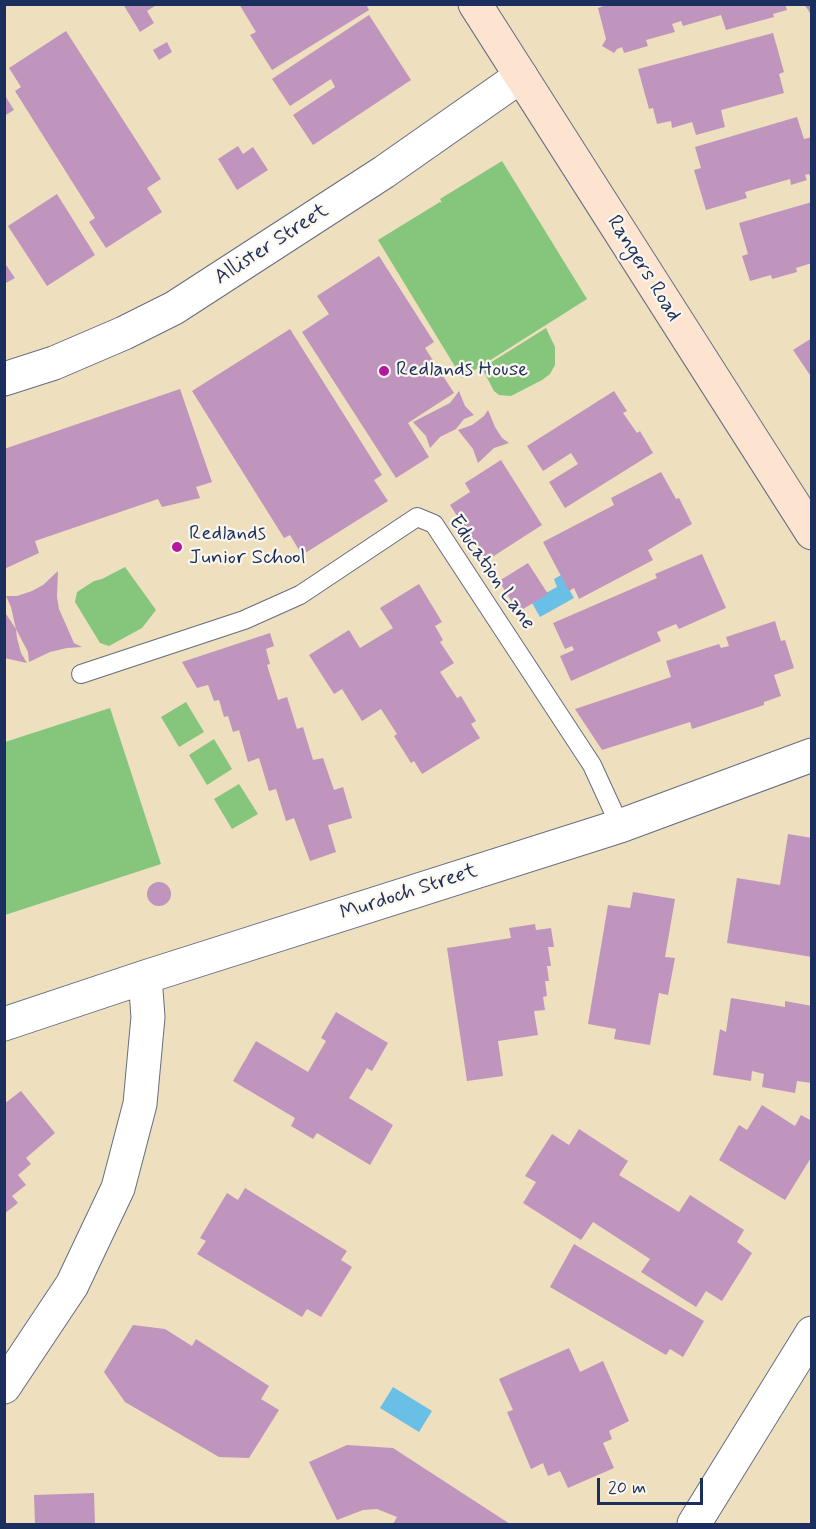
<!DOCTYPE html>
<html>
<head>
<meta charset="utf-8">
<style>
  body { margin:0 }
  #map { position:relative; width:816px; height:1529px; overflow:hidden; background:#eedfbe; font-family:Mynerve,sans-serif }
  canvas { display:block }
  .frame { position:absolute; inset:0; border:6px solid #1b2f5e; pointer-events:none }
  .scale { position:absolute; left:597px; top:1478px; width:106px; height:27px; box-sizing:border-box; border:3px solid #1b2f5e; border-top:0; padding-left:8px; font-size:18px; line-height:21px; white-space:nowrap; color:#1b2f5e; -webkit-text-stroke:4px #fbf7ec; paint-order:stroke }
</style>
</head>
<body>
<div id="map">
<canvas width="816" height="1529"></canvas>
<div class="frame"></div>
<div class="scale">20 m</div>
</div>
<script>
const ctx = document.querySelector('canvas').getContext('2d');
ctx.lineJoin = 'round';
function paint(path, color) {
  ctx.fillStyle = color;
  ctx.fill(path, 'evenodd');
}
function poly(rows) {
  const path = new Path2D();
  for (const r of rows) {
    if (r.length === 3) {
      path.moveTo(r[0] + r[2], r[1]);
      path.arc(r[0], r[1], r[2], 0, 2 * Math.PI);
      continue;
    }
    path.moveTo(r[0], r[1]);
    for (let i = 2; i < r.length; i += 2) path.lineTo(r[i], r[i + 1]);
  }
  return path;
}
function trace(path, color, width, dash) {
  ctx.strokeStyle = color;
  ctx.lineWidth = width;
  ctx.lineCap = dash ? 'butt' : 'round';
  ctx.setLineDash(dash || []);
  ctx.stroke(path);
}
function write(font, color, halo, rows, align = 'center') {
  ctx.font = font + ' Mynerve,sans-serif';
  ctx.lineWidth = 4.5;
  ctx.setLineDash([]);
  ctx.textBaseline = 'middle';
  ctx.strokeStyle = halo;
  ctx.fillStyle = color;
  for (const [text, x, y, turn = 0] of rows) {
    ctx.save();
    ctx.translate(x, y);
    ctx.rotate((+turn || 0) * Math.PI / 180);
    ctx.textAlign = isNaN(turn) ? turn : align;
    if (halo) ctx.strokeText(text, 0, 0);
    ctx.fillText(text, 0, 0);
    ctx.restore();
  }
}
paint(poly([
  [502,161,587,299,462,378,378,240,440,202,442,203,440,199],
  [546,328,555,347,555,365,550,374,542,380,511,396,499,395,494,391,482,368],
  [125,567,156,610,142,628,109,646,100,643,75,602,77,592,94,581,102,579],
  [186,702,204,732,179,747,161,717],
  [110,708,161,864,5,915,5,742],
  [214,739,232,769,207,785,189,755],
  [239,784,258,814,232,829,214,799]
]), '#85c57c');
paint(poly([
  [561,575,574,598,540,617,531,601,557,587,554,579],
  [393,1387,432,1411,419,1432,380,1408]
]), '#6abfe6');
paint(poly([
  [123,4,158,4,147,11,154,23,140,32],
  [239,4,366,4,369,10,272,70,250,35,256,32],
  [609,4,785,4,787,10,773,14,774,17,726,30,721,15,683,26,681,21,672,24,675,32,646,40,648,46,624,53,622,47,617,49,614,53,602,46,606,39,598,8],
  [804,4,812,4,812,16],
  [369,15,411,80,313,145,293,115,335,87,331,79,290,106,272,79],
  [66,31,161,179,147,188,162,212,106,248,89,222,95,218,15,91,21,87,9,68],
  [773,33,784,72,779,74,784,93,721,110,725,127,696,135,692,122,672,128,671,121,657,124,653,108,649,109,638,69],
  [167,42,172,52,159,60,153,50],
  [4,94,14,110,4,116],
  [797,117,804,139,812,137,812,182,809,174,805,175,807,180,791,185,790,179,745,192,747,198,706,210,694,170,701,168,695,147],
  [238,146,243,154,253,147,268,170,237,190,218,159],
  [57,194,95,255,47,286,8,226],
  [812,202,812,263,796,268,797,272,772,279,771,275,750,281,742,256,748,254,739,223],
  [379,256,434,342,425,348,454,393,408,423,429,457,396,478,302,332,329,314,317,296],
  [4,262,15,278,4,284],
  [290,329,382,475,374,480,388,501,302,555,290,535,284,538,192,391],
  [812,338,812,378,793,350],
  [180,389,212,482,196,487,200,498,162,507,158,499,35,541,39,553,4,569,4,449],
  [459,391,465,406,474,415,464,419,456,429,440,437,430,448,426,436,413,422,450,403],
  [614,391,627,411,623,413,637,433,640,431,653,453,565,508,549,482,578,464,571,453,543,471,527,446],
  [488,410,495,427,502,438,509,443,494,448,478,463,473,449,458,430,472,425,484,416],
  [501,460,542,525,486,561,450,505,470,492,465,483],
  [661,472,676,499,679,498,692,524,648,550,653,560,579,599,574,588,569,591,543,542,614,505,611,498],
  [702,554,726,608,679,629,676,624,657,632,661,641,571,681,560,656,574,650,572,646,565,649,553,623,657,578,655,574],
  [528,563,548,594,518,612,499,581],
  [58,571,57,597,59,609,74,643,82,647,67,648,50,652,29,662,28,652,16,629,17,638,21,653,27,663,4,658,4,611,16,629,11,607,6,596,17,596,32,591,43,585],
  [419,584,442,622,435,626,443,640,440,642,454,663,440,672,457,698,461,696,476,721,471,724,480,738,422,774,414,761,411,763,394,736,397,734,381,709,362,721,342,689,334,694,309,655,349,630,360,648,393,628,380,608],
  [775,621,781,641,785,640,794,668,774,675,781,696,764,702,764,705,692,729,690,722,602,750,575,709,671,677,666,661,719,644,721,648,729,646,726,637],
  [270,633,274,646,266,649,270,664,267,665,278,700,287,697,297,729,303,727,313,760,323,758,334,790,343,787,352,818,328,825,336,852,310,861,294,818,286,821,276,789,269,791,259,758,248,762,239,730,233,732,228,716,224,717,219,700,214,701,208,685,197,688,182,662],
  [788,834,812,838,812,957,727,943,737,878,780,885],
  [159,894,12],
  [633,892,675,899,665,957,675,958,668,995,659,993,650,1045,614,1039,616,1029,588,1024,608,905,630,908],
  [535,924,536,930,551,928,554,947,548,947,551,966,547,966,549,981,545,981,547,996,543,997,545,1010,534,1011,538,1035,498,1041,503,1076,467,1081,447,948,511,938,509,928],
  [731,998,785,1007,785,1001,812,1006,812,1083,797,1081,795,1093,762,1087,764,1074,752,1071,751,1081,713,1075,720,1029,726,1032],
  [336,1012,388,1043,372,1071,367,1068,349,1098,393,1125,370,1165,317,1133,313,1139,291,1126,295,1118,233,1081,256,1041,308,1072,326,1041,321,1038],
  [21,1091,55,1133,26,1158,31,1164,18,1175,26,1185,12,1196,18,1203,4,1214,4,1104],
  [762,1105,795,1126,801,1115,812,1121,812,1156,785,1200,719,1160,739,1125,747,1130],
  [579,1129,628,1161,619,1175,679,1212,690,1195,744,1230,737,1242,752,1253,722,1301,706,1291,696,1307,641,1272,650,1259,593,1222,581,1240,523,1203,536,1182,525,1176,552,1134,569,1145],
  [245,1188,347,1251,341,1260,352,1267,321,1317,307,1309,302,1317,197,1254,206,1241,200,1238,227,1193,238,1200],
  [574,1244,704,1321,683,1357,670,1349,666,1355,550,1287],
  [133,1325,165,1329,192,1346,196,1339,269,1386,261,1399,279,1410,249,1458,219,1457,125,1402,104,1372],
  [569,1348,580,1372,603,1361,629,1421,609,1431,612,1439,603,1443,614,1468,568,1488,560,1471,548,1476,543,1463,531,1469,507,1412,513,1410,499,1379],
  [347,1445,393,1448,510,1524,393,1524,397,1517,377,1509,363,1510,337,1520,309,1462],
  [94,1493,95,1524,35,1524,34,1495]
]), '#bf95be');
const service = poly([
  [81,674,244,620,300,595,417,517,434,524,592,765,620,826]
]);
const minor = poly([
  [4,379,54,363,124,333,174,308,384,172,521,76],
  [4,1024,145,977,620,826,812,755],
  [4,1387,72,1285,118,1188,140,1104,148,1017,145,977],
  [694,1524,812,1333]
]);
const secondary = poly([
  [475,4,812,533]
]);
trace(service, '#656d80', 20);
trace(minor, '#656d80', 35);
trace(secondary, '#656d80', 35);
trace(service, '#fff', 18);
trace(minor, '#fff', 33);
trace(secondary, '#fde4d1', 33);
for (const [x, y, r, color] of [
  [384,371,6,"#b5179e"],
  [177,547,6,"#b5179e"]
]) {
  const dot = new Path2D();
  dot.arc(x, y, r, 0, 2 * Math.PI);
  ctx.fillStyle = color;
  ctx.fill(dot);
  trace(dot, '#fbf7ec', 2);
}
write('21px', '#1b2f5e', '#fbf7ec', [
  ["Allister Street",272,245,-33],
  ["Rangers Road",643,269,58],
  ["Education Lane",491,573,55],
  ["Murdoch Street",409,893,-18]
]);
write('21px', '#1b2f5e', '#fbf7ec', [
  ["Redlands House",396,371],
  ["Redlands",189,535],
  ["Junior School",189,559]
], 'left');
</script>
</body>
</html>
